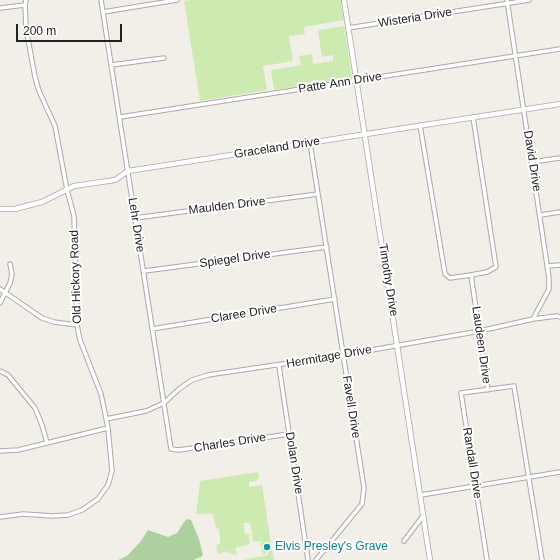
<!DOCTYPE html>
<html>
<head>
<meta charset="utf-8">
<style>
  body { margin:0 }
  #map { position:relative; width:560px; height:560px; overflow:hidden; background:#f2efe9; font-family:Helvetica,sans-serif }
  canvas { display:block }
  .scale { position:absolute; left:16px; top:24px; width:106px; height:18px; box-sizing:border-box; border:2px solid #222; border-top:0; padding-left:5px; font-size:12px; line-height:14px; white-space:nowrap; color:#222; -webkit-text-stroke:3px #fff; paint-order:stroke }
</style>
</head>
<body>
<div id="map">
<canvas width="560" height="560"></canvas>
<div class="scale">200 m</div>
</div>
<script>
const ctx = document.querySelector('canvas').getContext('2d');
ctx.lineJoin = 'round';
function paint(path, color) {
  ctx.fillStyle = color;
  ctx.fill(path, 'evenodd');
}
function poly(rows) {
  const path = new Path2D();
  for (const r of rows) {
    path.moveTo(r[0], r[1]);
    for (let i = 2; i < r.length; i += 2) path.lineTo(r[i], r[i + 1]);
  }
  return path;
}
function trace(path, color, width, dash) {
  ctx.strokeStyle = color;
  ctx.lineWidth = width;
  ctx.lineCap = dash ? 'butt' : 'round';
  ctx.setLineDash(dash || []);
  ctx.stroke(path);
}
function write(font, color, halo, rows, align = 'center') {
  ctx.font = font + ' Helvetica,sans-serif';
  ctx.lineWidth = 4;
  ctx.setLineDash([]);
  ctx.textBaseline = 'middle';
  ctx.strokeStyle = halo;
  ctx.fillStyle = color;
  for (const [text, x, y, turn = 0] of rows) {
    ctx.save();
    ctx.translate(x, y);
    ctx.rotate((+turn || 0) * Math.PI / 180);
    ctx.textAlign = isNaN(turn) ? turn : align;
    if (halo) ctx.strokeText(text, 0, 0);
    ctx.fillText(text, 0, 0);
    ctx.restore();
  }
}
paint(poly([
  [191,0,341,0,344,20,304,27,305,34,289,36,293,61,263,66,267,90,200,101,184,1],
  [344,26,352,78,274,90,271,70,301,65,299,56,312,54,313,64,333,61,333,55,322,57,318,30],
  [258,472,259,478,256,481,249,482,249,487,262,485,271,543,269,545,270,550,272,550,274,560,243,560,267,555,270,550,263,555,260,543,263,542,263,541,253,542,251,526,249,523,244,523,245,534,250,534,250,535,249,536,250,544,235,548,237,554,233,555,232,553,229,554,228,551,218,554,216,545,220,544,220,536,218,528,216,529,213,514,196,514,200,481]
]), '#cdebb0');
paint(poly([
  [187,519,191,520,199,539,203,555,201,557,195,559,195,560,118,560,127,556,141,541,148,530,168,537,177,533,184,522]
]), '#add19e');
const minor = poly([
  [101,0,171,449,179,450,289,434],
  [507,0,549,278,549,289,533,319],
  [0,8,25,5],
  [103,12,177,0],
  [348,28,529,0],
  [111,65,164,58],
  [120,117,560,49],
  [420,125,445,274,450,278,471,275,487,272,496,267,473,117],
  [310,143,364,488,362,504,316,560],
  [532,162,560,158],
  [541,215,560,212],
  [135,218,318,194],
  [547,266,560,265],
  [144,271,327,247],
  [471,275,488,390],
  [0,289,42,318,54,322,77,325],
  [0,303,10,283,12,274,10,264],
  [152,329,335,299],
  [279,366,308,560],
  [0,371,8,375,35,408,42,425,47,443],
  [106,419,146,411,164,403,179,389,192,380,208,375,343,355,480,331,533,319,557,316,560,317],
  [0,451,18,450,108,428],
  [421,495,560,472],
  [0,517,23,514,52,516,68,515,82,510,98,499,108,485,112,471,108,428,101,394,80,340,77,325,74,216,67,190,55,126,39,91,35,77,26,28,25,5,26,0],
  [404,541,423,516],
  [487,560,461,393,514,386,542,560]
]);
const tertiary = poly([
  [344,0,430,560],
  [0,209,15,209,42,202,74,186,115,180,128,171,560,104]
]);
trace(minor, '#a9a9a9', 5.5);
trace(tertiary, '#a9a9a9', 6);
trace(minor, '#fff', 3.5);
trace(tertiary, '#fff', 4.5);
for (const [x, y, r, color] of [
  [267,547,4,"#0f9aa8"]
]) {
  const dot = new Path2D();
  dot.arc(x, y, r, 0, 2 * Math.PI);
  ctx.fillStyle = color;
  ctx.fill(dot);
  trace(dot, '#fff', 1.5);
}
write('12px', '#222', '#fff', [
  ["Wisteria Drive",415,18,-9],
  ["Patte Ann Drive",340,83,-9],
  ["Graceland Drive",277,148,-9],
  ["David Drive",532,161,81],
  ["Maulden Drive",227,206,-7],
  ["Lehr Drive",136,225,81],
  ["Spiegel Drive",235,259,-8],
  ["Old Hickory Road",76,277,-92],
  ["Timothy Drive",388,280,81],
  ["Claree Drive",244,314,-9],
  ["Laudeen Drive",481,345,82],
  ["Hermitage Drive",329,357,-10],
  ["Favell Drive",351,407,81],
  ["Charles Drive",230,443,-9],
  ["Dolan Drive",294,463,81],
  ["Randall Drive",472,463,81]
]);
write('12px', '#0d838f', '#fff', [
  ["Elvis Presley's Grave",275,547]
], 'left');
</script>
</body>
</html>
